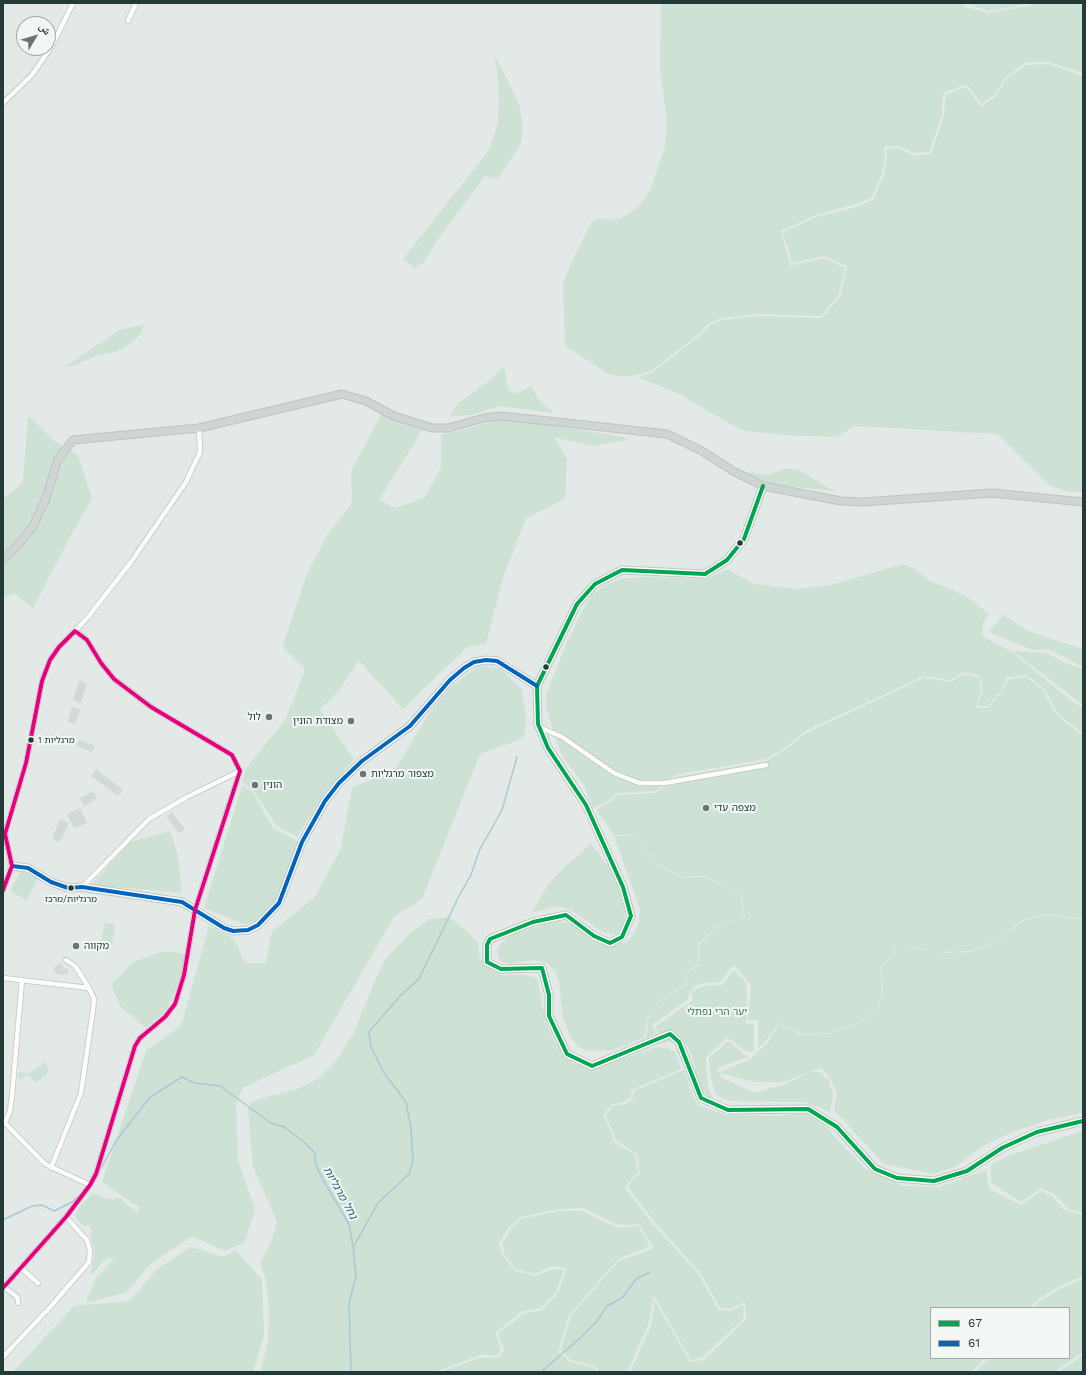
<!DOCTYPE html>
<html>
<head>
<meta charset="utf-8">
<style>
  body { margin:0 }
  #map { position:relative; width:1086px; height:1375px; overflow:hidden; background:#e3e9e6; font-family:"Work Sans","Noto Naskh Arabic",sans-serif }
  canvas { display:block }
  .frame { position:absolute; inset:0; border:4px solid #233a36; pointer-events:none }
  .legend { position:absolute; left:930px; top:1307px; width:140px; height:52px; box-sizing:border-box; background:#f2f7f5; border:1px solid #9faba9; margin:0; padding:5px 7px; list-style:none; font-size:12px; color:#233a36 }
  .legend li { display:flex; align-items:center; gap:8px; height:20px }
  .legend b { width:20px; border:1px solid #9faba9 }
  .north { position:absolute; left:16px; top:16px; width:40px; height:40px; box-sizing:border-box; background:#f2f7f5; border:1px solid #9faba9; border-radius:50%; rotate:52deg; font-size:11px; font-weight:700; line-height:16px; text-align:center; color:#233a36 }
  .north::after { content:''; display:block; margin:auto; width:14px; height:18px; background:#667774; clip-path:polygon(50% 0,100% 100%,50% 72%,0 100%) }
</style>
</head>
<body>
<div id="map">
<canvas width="1086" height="1375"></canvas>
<div class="frame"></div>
<ul class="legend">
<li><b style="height:5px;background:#00a651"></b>67</li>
<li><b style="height:5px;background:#0065bd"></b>61</li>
</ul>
<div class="north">ش</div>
</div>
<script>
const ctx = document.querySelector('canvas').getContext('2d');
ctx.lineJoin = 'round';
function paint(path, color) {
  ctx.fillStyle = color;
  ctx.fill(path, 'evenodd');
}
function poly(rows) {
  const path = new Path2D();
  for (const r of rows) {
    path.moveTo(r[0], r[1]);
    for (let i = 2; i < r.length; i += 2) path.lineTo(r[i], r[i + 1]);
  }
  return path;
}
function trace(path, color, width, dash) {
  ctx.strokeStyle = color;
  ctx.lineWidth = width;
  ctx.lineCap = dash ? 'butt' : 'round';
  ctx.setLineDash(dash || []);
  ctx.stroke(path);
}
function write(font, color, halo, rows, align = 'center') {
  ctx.font = font + ' "Work Sans","Noto Sans Hebrew",sans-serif';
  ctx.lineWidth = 4;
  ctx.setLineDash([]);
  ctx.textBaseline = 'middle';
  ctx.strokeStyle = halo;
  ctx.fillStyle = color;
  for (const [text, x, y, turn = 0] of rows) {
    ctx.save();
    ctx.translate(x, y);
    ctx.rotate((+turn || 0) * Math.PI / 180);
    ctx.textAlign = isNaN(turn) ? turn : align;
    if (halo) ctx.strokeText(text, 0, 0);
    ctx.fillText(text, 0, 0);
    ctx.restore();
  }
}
paint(poly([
  [79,680,87,683,81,703,73,700],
  [72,707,80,710,75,724,68,722],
  [79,740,95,745,92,752,76,746],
  [96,769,123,790,118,796,91,776],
  [93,791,97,799,84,806,80,798],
  [80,808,87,823,74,828,67,814],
  [172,812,185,829,179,833,166,816],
  [60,819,69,823,59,843,52,838],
  [61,963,64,968,57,972,66,968,69,972,63,975,56,973,53,968]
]), '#d2dad6');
paint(poly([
  [661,3,963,3,965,7,989,13,1029,6,1034,3,1083,3,1083,73,1049,62,1026,62,1005,78,995,94,981,104,967,84,943,93,942,114,929,152,914,153,899,146,884,147,885,158,882,174,871,198,852,205,816,215,781,231,790,266,824,258,845,268,839,294,821,316,757,314,721,318,709,323,693,339,649,372,625,377,609,374,565,346,563,285,569,268,591,223,598,218,608,220,621,218,630,213,641,203,650,191,665,147,667,121,660,68],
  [966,3,1029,3,989,11],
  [495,55,519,104,523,128,521,144,497,179,485,176,436,242,424,262,415,268,403,259,489,150,498,123,499,95],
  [1048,64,1083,76,1083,492,1066,491,1049,485,997,434,854,426,837,437,782,435,741,430,679,394,638,377,650,374,695,340,710,325,721,320,757,316,822,318,841,295,847,266,824,256,792,263,783,232,817,217,853,208,873,200,884,175,887,158,886,149,898,148,914,156,931,154,944,115,946,95,966,87,981,107,997,95,1006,79,1027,65],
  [144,324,141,334,131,343,116,352,95,356,75,365,63,368,120,330],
  [504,366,508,389,515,394,531,386,539,400,554,413,499,406,471,415,450,416,459,403,489,381],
  [382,413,423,429,379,500,396,508,425,497,441,468,441,435,500,420,516,420,624,437,628,440,592,446,554,437,567,459,565,499,526,518,503,578,486,644,467,647,403,709,359,661,340,689,320,710,354,759,325,793,297,837,276,825,254,791,242,782,247,767,285,720,295,696,305,669,283,648,284,642,307,574,327,535,352,503,351,471],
  [28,415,53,440,78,455,92,499,71,535,33,608,14,593,3,598,3,499,23,483],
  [788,468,799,470,834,491,770,484,741,471,767,475],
  [903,564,915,569,928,580,966,596,989,614,983,623,982,636,1012,652,1074,703,1083,707,1083,733,1068,722,1055,709,1045,689,1026,675,1007,677,1001,691,988,706,977,706,983,691,980,676,963,672,951,680,924,676,805,731,787,746,766,759,675,775,656,791,616,793,606,803,593,808,584,785,565,760,556,741,546,706,546,695,568,640,582,611,592,595,606,585,620,579,643,577,707,579,728,569,753,584,799,589,831,585],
  [1003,615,1030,632,1083,649,1083,667,1051,650,1032,650,989,632],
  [1013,651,1047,653,1065,663,1083,669,1083,705],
  [480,665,501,669,522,690,526,719,524,738,480,754,422,899,394,917,314,1055,244,1087,236,1103,238,1161,255,1209,245,1242,225,1251,192,1236,150,1264,127,1292,86,1303,95,1280,115,1257,104,1260,94,1273,90,1274,95,1252,90,1236,91,1229,88,1225,84,1226,79,1222,75,1216,80,1206,93,1193,109,1199,120,1198,137,1213,140,1208,102,1182,146,1051,181,1026,209,926,234,939,245,963,266,963,272,931,314,898,340,851,352,788,396,768,428,715,452,686],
  [964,674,979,678,981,691,975,708,988,708,1002,692,1009,679,1026,677,1043,690,1053,710,1067,724,1083,735,1083,919,1046,914,1022,920,996,941,969,951,943,952,916,949,894,943,894,953,881,966,882,993,877,1008,857,1023,827,1033,802,1034,779,1022,764,1043,758,1048,758,1020,748,1020,751,985,739,970,733,965,720,982,701,983,693,988,687,1000,652,1025,656,1033,646,1039,649,1015,659,1002,688,984,684,973,699,966,699,944,721,925,745,918,741,894,705,876,682,877,655,862,635,834,614,835,596,810,607,804,617,795,656,793,676,777,767,761,788,748,806,733,924,678,951,682],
  [242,786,253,792,272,827,298,842,282,891,274,906,265,916,255,922,244,924,204,908],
  [170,831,178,855,182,893,91,885,130,842],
  [635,835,655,863,682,878,705,877,740,894,744,918,720,925,698,943,698,965,683,973,687,983,659,1001,648,1015,644,1038,613,1050,588,1051,577,1046,570,1036,563,1018,559,981,555,971,547,963,534,960,510,964,500,961,497,951,501,943,512,935,545,924,558,922,571,924,615,944,627,942,635,932,639,921,640,909,614,836],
  [591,844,613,872,625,911,624,923,616,935,603,932,571,910,558,906,531,913,548,885,563,868],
  [21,870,38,878,27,900,10,891],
  [1046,915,1083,920,1083,1113,1051,1119,1013,1132,985,1145,955,1167,933,1174,884,1164,834,1110,837,1093,830,1078,821,1068,782,1082,754,1082,719,1073,722,1078,754,1093,783,1085,811,1072,819,1072,829,1080,833,1095,830,1112,806,1102,729,1101,716,1095,711,1079,709,1058,728,1041,748,1057,717,1068,719,1072,749,1060,767,1044,779,1023,801,1035,827,1034,857,1024,878,1008,883,993,882,966,895,953,895,944,943,953,969,952,996,942,1023,921],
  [449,917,468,932,478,943,479,956,487,967,504,975,525,975,537,978,546,1022,554,1041,573,1063,601,1067,656,1047,668,1048,675,1052,681,1069,631,1090,631,1097,624,1102,612,1104,603,1115,608,1124,614,1142,635,1155,638,1173,631,1179,625,1188,651,1222,699,1275,718,1310,730,1311,743,1305,744,1318,703,1357,691,1360,654,1295,648,1325,627,1372,599,1372,596,1366,571,1360,561,1350,571,1316,606,1275,619,1261,654,1248,639,1224,619,1225,583,1208,559,1209,520,1217,509,1227,499,1243,503,1256,515,1271,536,1276,552,1269,564,1270,556,1292,540,1308,522,1311,495,1333,501,1349,499,1355,480,1355,435,1372,260,1372,268,1343,269,1308,266,1280,260,1263,271,1242,277,1222,253,1166,248,1110,251,1102,270,1096,295,1090,318,1079,335,1062,353,1034,376,978,386,958,409,934,429,919],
  [105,922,115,925,112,943,101,941],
  [165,951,185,954,182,974,167,1010,146,1028,121,1007,111,985,133,962],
  [733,971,743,978,747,988,746,1024,754,1024,754,1051,747,1052,727,1037,706,1057,708,1087,716,1104,709,1099,698,1082,692,1056,686,1043,672,1041,664,1043,655,1027,692,1001,692,992,695,990,704,986,722,985],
  [46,1061,48,1070,47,1074,36,1083,27,1074,19,1081,18,1072,29,1073,35,1070],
  [684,1070,694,1099,700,1106,726,1115,783,1116,803,1112,825,1125,840,1143,867,1170,903,1186,940,1187,986,1170,989,1189,1021,1205,1041,1191,1052,1196,1064,1210,1083,1215,1083,1276,1060,1286,1036,1301,1031,1308,931,1308,931,1358,985,1358,971,1372,630,1372,651,1326,655,1301,690,1362,704,1360,746,1319,745,1302,729,1309,720,1308,701,1274,653,1220,628,1187,632,1180,640,1174,637,1154,616,1140,606,1115,613,1106,625,1104,633,1099,634,1091],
  [1083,1131,1083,1213,1070,1210,1054,1194,1041,1188,1021,1202,991,1183,991,1164,1010,1155],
  [560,1211,582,1211,618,1228,638,1226,650,1246,618,1259,569,1315,558,1351,570,1362,595,1368,596,1372,440,1372,480,1358,500,1357,504,1349,498,1334,523,1314,542,1310,558,1293,567,1268,552,1266,535,1274,516,1269,505,1255,502,1244,511,1229,521,1219],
  [191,1247,223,1257,236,1250,262,1280,264,1335,253,1372,13,1372,74,1306,130,1301,158,1268],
  [1083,1279,1083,1351,1080,1354,1054,1372,975,1372,989,1358,1069,1358,1069,1308,1034,1308,1037,1303,1062,1288],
  [1083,1355,1083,1372,1058,1372,1082,1356]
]), '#cee1d5');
trace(poly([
  [99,1172,116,1141,150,1097,182,1077,194,1083,220,1086,271,1123,284,1127,303,1141,315,1153,315,1163,323,1180,349,1224,353,1246,356,1277,349,1303,351,1372],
  [3,1220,32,1206,42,1205,54,1211,72,1202,82,1193],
  [354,1246,378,1203,409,1174,413,1161,411,1129,406,1102,384,1073,371,1047,369,1032,400,996,419,979,459,896,471,875,480,849,502,810,517,757],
  [541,1372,580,1338,597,1321,607,1306,622,1298,636,1279,650,1272]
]), '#a7cad4', 1.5);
const street = poly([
  [128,21,136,3],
  [3,103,32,75,52,46,73,3],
  [75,631,88,617,131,562,186,482,200,452,199,428],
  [539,727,562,737,614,773,639,783,665,783,766,765],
  [82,887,149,819,187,797,240,771],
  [3,890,12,866,5,834,26,763,42,681,50,660,59,647,75,631,87,640,101,663,114,679,151,707,232,755,240,771,195,910,184,975,175,1004,165,1017,140,1038,135,1046,96,1174,90,1185,66,1217,3,1288],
  [3,978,89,988],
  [3,1121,45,1164,90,1185],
  [5,1122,10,1111,12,1096,22,980],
  [51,1168,81,1093,93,1010,94,999,89,988,75,966,66,960],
  [21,1268,38,1283],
  [4,1287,16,1296,18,1299,18,1303],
  [3,1357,52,1305,89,1262,90,1251,87,1240,66,1217]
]);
const secondary = poly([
  [763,486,744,539,727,560,705,574,622,570,595,584,577,604,537,686,538,724,548,748,586,805,623,887,631,916,622,937,610,943,594,936,566,915,533,922,490,939,487,945,487,962,501,969,542,968,549,995,549,1016,567,1054,592,1066,670,1034,679,1042,701,1098,728,1110,808,1109,837,1127,875,1169,897,1178,934,1181,967,1171,1002,1148,1037,1132,1083,1121],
  [12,866,28,868,51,882,68,888,82,887,182,902,224,928,233,931,248,930,258,925,279,903,302,842,325,801,339,783,362,761,410,726,450,680,464,668,474,662,486,660,497,661,537,686]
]);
const primary = poly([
  [3,560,20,543,33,526,45,501,58,459,73,440,199,428,342,394,366,401,394,416,432,428,448,428,484,418,502,416,667,434,702,451,733,471,763,486,841,501,863,502,992,493,1083,502]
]);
trace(street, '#c0c5c3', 6);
trace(secondary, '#c0c6c4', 9);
trace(primary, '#bcc4c3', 9);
trace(street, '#fbfcfb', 4.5);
trace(secondary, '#fbfcfb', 7);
trace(primary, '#ced5d3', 7);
trace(poly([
  [763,486,744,539,727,560,705,574,622,570,595,584,577,604,537,686,538,724,548,748,586,805,623,887,631,916,622,937,610,943,594,936,566,915,533,922,490,939,487,945,487,962,501,969,542,968,549,995,549,1016,567,1054,592,1066,670,1034,679,1042,701,1098,728,1110,808,1109,837,1127,875,1169,897,1178,934,1181,967,1171,1002,1148,1037,1132,1083,1121]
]), '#00a651', 4);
trace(poly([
  [12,866,28,868,51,882,68,888,82,887,182,902,224,928,233,931,248,930,258,925,279,903,302,842,325,801,339,783,362,761,410,726,450,680,464,668,474,662,486,660,497,661,537,686]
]), '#0065bd', 4);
trace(poly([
  [3,890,12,866,5,834,26,763,42,681,50,660,59,647,75,631,87,640,101,663,114,679,151,707,232,755,240,771,195,910,184,975,175,1004,165,1017,140,1038,135,1046,96,1174,90,1185,66,1217,3,1288]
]), '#e5007d', 4);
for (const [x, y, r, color] of [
  [740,543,3.5,"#233a36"],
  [546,667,3.5,"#233a36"],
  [269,717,4,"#667774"],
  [351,721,4,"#667774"],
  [31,740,3.5,"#233a36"],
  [363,774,4,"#667774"],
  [255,785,4,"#667774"],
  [706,808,4,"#667774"],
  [71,888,3.5,"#233a36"],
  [76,946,4,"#667774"]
]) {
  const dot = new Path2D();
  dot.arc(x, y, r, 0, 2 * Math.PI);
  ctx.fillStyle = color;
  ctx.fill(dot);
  trace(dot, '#f2f7f5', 1.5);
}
write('9px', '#233a36', '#f2f7f5', [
  ["מרגליות 1",38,740],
  ["מרגליות/מרכז",71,899,"center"]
], 'left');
write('10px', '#233a36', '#f2f7f5', [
  ["לול",261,717,"right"],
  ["מצודת הונין",343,721,"right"],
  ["מצפור מרגליות",371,774],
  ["הונין",263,785],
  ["מצפה עדי",714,808],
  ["מקווה",84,946]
], 'left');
write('10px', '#306e4d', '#f2f7f5', [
  ["יער הרי נפתלי",717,1012]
]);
write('italic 11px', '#225d71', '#f2f7f5', [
  ["נחל מרגליות",340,1193,61]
]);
</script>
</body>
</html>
